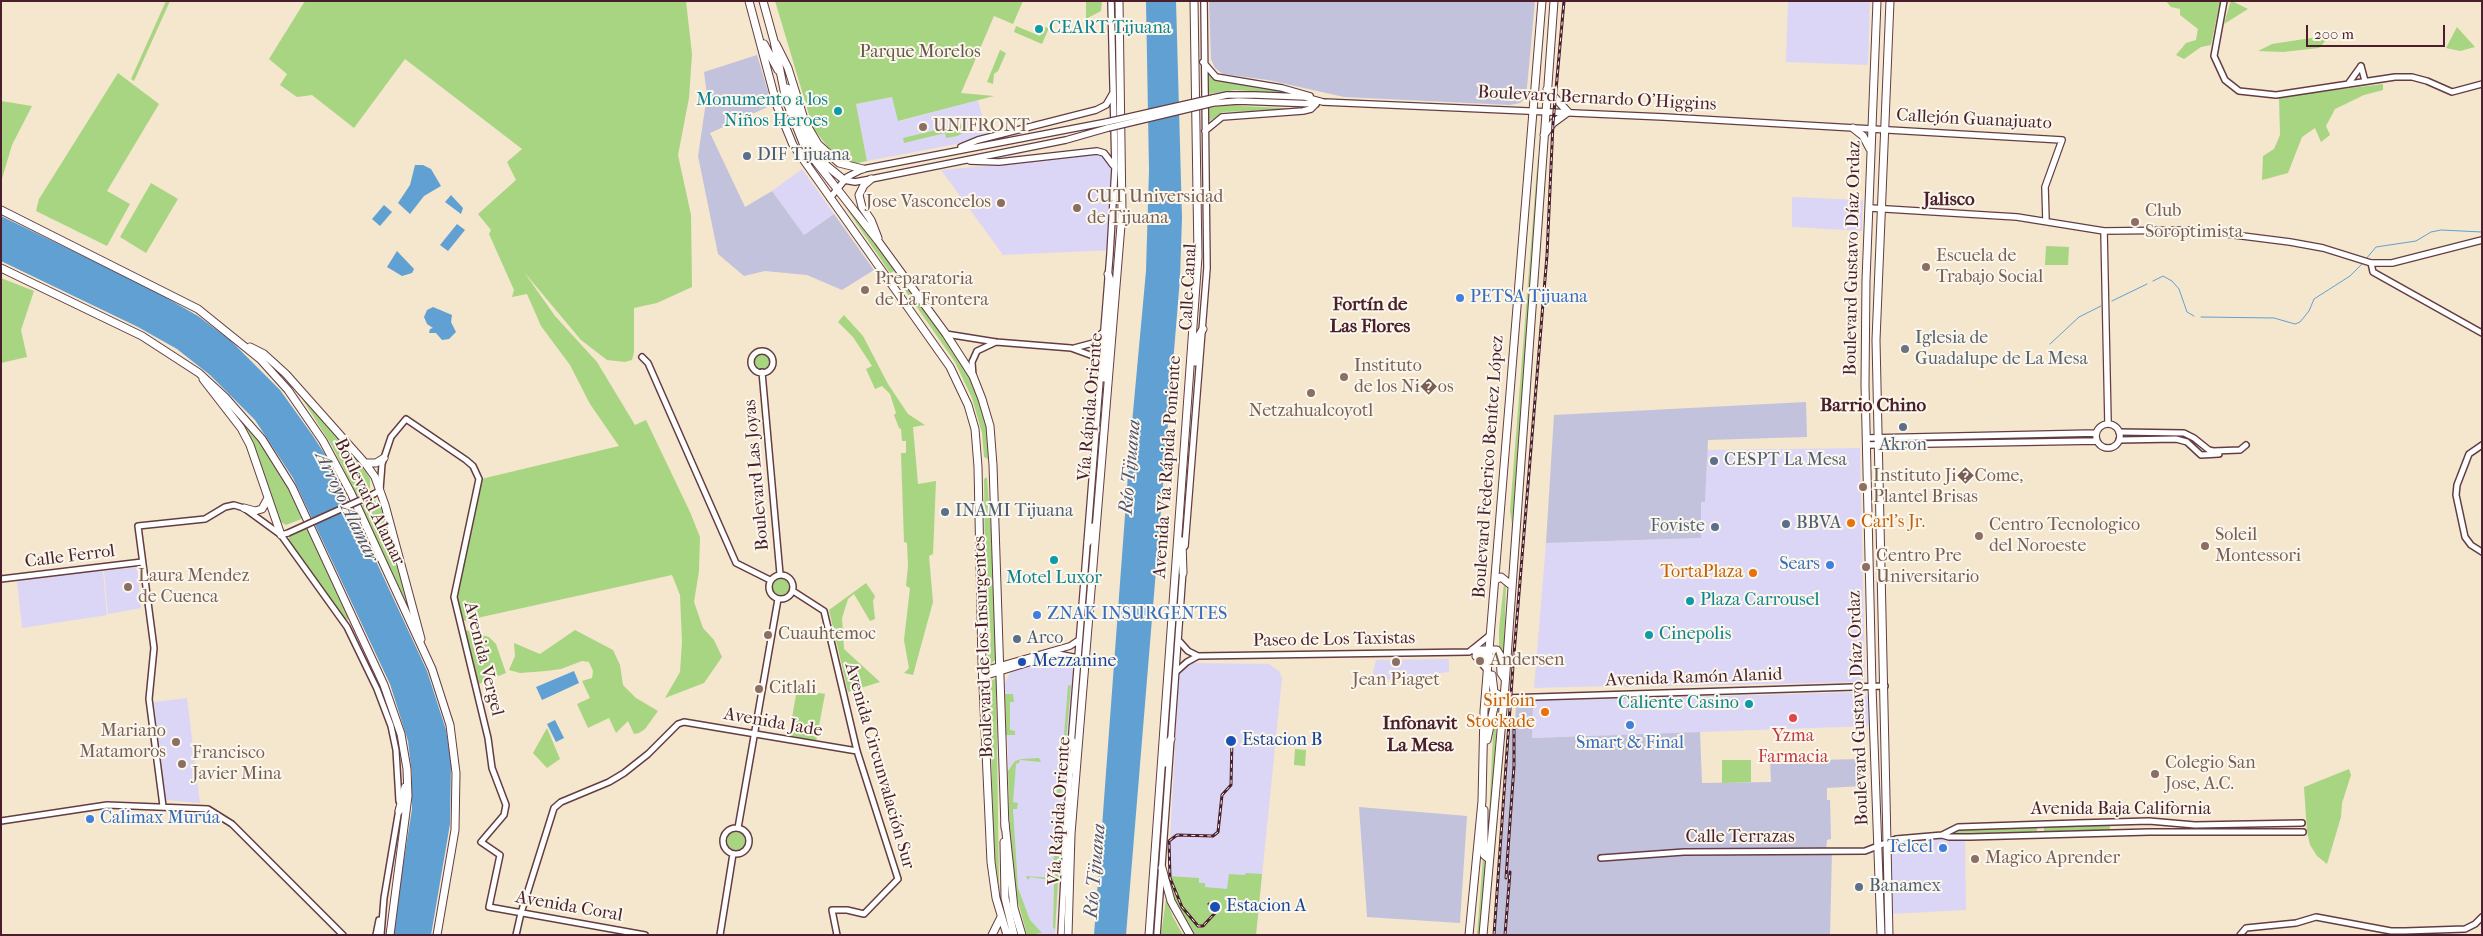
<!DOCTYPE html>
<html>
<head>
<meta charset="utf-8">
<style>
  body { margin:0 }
  #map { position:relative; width:2483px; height:936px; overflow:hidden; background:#f5e6ce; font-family:"IM FELL French Canon",serif }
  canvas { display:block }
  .frame { position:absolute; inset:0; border:2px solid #4a1f2b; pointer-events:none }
  .scale { position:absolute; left:2306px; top:25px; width:139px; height:22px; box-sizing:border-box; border:2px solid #4a1f2b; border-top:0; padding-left:6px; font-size:15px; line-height:18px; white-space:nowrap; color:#4a1f2b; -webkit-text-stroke:4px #fbf7ec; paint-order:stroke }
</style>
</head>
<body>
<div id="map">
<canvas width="2483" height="936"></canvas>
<div class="frame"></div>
<div class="scale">200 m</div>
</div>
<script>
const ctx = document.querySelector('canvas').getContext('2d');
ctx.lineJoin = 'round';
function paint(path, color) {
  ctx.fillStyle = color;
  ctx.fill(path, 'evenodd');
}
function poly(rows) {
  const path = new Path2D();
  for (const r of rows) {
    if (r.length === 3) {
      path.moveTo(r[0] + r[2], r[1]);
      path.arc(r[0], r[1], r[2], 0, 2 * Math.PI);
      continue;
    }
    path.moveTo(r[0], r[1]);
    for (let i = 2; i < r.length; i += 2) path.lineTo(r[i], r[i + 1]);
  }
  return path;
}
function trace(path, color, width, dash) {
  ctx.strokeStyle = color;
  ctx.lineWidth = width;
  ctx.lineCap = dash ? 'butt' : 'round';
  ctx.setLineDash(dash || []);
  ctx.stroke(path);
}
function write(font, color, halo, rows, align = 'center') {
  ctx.font = font + ' "IM FELL French Canon",serif';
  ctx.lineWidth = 4;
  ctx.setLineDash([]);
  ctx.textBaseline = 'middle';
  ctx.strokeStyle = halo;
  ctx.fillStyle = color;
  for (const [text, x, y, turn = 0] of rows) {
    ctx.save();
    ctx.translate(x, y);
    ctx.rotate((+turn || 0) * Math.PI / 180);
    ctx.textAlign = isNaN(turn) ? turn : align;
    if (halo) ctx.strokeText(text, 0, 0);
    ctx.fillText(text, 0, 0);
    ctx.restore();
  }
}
paint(poly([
  [1788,1,1870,1,1868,65,1786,62],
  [892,97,899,121,978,100,987,134,957,144,867,161,856,104],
  [1088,151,1097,151,1107,157,1113,172,1112,250,1003,255,941,170,1007,164],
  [802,169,834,214,804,235,772,191],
  [1792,197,1863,200,1862,231,1792,227],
  [1860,448,1865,679,1857,682,1626,687,1620,682,1615,683,1615,686,1534,688,1546,543,1701,538,1701,502,1705,502,1707,450],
  [137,567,141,608,108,614,104,571],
  [103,571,107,615,22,628,17,581],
  [1049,658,1074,665,1055,935,1040,935,1028,921,1013,878,1005,683,1011,670],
  [1449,659,1449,672,1371,682,1376,660],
  [1193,663,1269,664,1279,671,1282,678,1256,935,1195,935,1172,892,1168,878,1179,674,1181,669],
  [1864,692,1869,697,1869,726,1531,738,1533,701],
  [187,698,200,803,166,800,154,702],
  [1965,837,1966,910,1889,914,1888,839]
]), '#dcd6f6');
paint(poly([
  [1209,1,1535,1,1526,98,1520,103,1510,105,1344,97,1268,80,1223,74,1215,68,1211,59],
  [757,55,772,105,710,133,745,207,772,191,804,235,834,214,874,270,842,290,807,275,765,271,744,276,718,254,698,156,707,95,704,72],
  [1806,402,1807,437,1708,440,1705,502,1701,502,1701,538,1546,543,1554,415],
  [1516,704,1533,704,1532,738,1700,732,1702,783,1771,782,1770,761,1862,759,1863,786,1827,788,1827,800,1830,800,1831,839,1827,840,1826,851,1832,851,1830,935,1495,935,1511,725,1515,724],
  [1359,807,1467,816,1460,923,1367,917]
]), '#c2c2dc');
paint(poly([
  [166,1,170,1,134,81,131,79],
  [305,1,686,1,692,54,689,98,678,155,691,215,692,287,657,303,634,308,634,352,632,360,625,362,607,360,581,340,524,272,555,316,597,362,635,425,646,420,690,512,700,537,699,571,694,602,703,628,714,640,722,657,704,683,665,698,680,672,682,642,680,595,672,575,459,622,455,584,477,480,619,446,590,404,570,365,541,326,527,294,512,297,514,290,489,234,491,230,478,214,516,180,507,162,522,149,405,59,354,128,312,95,297,97,280,85,287,74,269,59],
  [775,1,1023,1,1013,24,994,16,961,93,994,96,898,121,892,97,856,104,867,161,853,164,831,151,813,128],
  [1086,1,1102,1,1101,11,1086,19],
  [2166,1,2220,1,2211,45,2201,47,2184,59,2176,55,2186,43,2196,40,2198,29,2180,15,2180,9,2171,7],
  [2232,1,2248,9,2224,24,2230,3],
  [1016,26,1040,36,1044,27,1049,28,1042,44,1014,32],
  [2457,27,2475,47,2460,51,2446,48],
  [2324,36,2327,39,2319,48,2283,52,2258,51,2272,44],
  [1000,50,1006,53,998,71,994,74,993,84,987,82],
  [1207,70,1209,72,1296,94,1235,90,1208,94],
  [118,73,159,104,107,191,130,204,107,246,36,211,39,199],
  [2383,84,2383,90,2364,95,2335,109,2326,126,2330,135,2321,142,2315,128,2302,137,2288,173,2262,180,2263,156,2274,149,2280,135,2279,97],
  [1,101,32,106,12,145,1,182],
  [1234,105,1242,106,1304,109,1223,112,1208,122,1208,108],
  [961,124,965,132,957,136,946,138,945,133,904,143,903,138],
  [1538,155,1536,209,1510,553,1512,525,1510,511],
  [151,183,178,199,146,253,120,237],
  [842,202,897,270,890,273],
  [2046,246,2069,247,2068,265,2045,265],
  [1,278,34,291,21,330,27,357,1,363],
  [898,280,901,280,911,291,959,356,972,380,979,395,986,426,990,455,988,459,984,457,982,433,972,398,955,362],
  [844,315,863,336,888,384,908,414,925,425,913,427,918,484,936,481,933,554,929,556,933,602,913,675,904,673,909,668,904,640,910,588,906,586,908,566,907,543,904,542,901,453,906,453,906,441,902,441,901,429,899,428,894,415,896,413,890,394,882,386,875,389,866,369,872,366,853,337,838,322],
  [762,361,9],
  [217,395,220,395,255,434,289,487,304,518,286,525,279,521,246,431,236,414],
  [301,397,363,466,370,479,370,491,357,496,332,446],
  [987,477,991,529,995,638,995,660,991,664,986,661,991,639,985,568,984,479],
  [374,500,380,503,383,509,414,623,361,506],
  [307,527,349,619,347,620,324,592,288,540,290,535],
  [781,586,9],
  [866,583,875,596,873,601,875,619,870,621,854,594,848,599,842,618,844,649,880,682,848,692,829,610],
  [1504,583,1506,584,1504,653,1499,648,1499,629],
  [465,630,489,637,496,644,506,673,479,684],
  [575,630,613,650,620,665,623,685,636,698,658,711,645,729,639,733,634,734,628,721,616,733,609,718,588,728,577,704,590,698,582,681,592,678,593,671,589,662,582,661,561,669,546,671,520,673,509,670,515,656,514,643,540,654],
  [996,678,999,882,1001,900,994,854,989,682],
  [1068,685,1071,686,1061,794,1057,794,1058,773,1061,773],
  [797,689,825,694,816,742,789,735],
  [1005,694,1013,694,1014,702,1010,702,1010,730,1015,731,1015,735,1006,735],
  [1498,708,1491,809,1487,856,1493,734],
  [547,728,560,759,547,768,533,753],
  [1295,749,1306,750,1305,766,1294,765],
  [1039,758,1041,762,1020,760,1019,763,1016,764,1013,802,1018,803,1017,809,1013,809,1018,888,1030,920,1042,933,1027,935,1016,894,1010,843,1008,771,1015,761,1022,759],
  [1722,760,1751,760,1751,782,1722,783],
  [2349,769,2351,775,2342,803,2341,817,2327,864,2317,856,2310,845,2307,831,2304,787],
  [1058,815,1062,818,1055,930,1053,927,1054,884,1051,880,1030,877,1028,880,1026,876,1052,878],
  [2110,825,2110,830,2044,832,2044,827],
  [2037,826,2037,832,1956,835,1951,834,1951,831,1957,829],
  [736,841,9],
  [1483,857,1486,863,1480,935,1477,935],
  [1246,873,1262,874,1256,935,1195,935,1177,908,1169,876,1199,878,1199,883,1205,883,1205,887,1227,889,1229,874,1245,875],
  [1166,899,1173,917,1183,935,1161,935]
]), '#a8d582');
paint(poly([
  [1146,1,1176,1,1182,218,1180,278,1126,935,1094,935,1131,434,1146,271,1149,170],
  [415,165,423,165,431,169,441,186,424,196,410,214,398,203,410,185],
  [451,195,463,208,461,214,445,202],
  [384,205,392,212,380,226,372,219],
  [1,216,151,289,198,316,230,340,280,390,313,436,331,464,427,671,446,730,451,763,450,824,431,935,392,935,412,809,412,774,408,741,390,684,293,478,255,420,210,375,177,349,138,327,1,261],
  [457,224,465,230,448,251,440,245],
  [397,251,414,269,412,273,402,276,387,267],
  [433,307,452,315,451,322,456,332,449,339,442,340,436,333,429,333,430,329,433,328,427,324,424,317,427,310],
  [574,671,579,683,542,700,536,687],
  [555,720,564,738,556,742,547,724]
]), '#60a0d2');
trace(poly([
  [2366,259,2376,247,2416,241,2431,232,2441,230,2482,232],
  [2153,281,2163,276,2172,281,2179,289,2187,312,2194,316],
  [2112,301,2147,284],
  [2201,317,2274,318,2295,324,2300,322,2309,311,2314,299,2350,276,2362,264],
  [2050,344,2079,317,2101,306]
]), '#60a0d2', 1);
const tertiary = poly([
  [2224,1,2214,56,2225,80,2239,91,2276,95,2395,77,2412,77,2427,81,2452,92,2482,84],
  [2361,66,2365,81],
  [2348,84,2361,66],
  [2371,263,2373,272,2482,333],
  [946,334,996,342,1071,348,1093,356,1100,367],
  [1074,348,1093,343,1102,333],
  [762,362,11],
  [642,357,648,363,736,563,770,580],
  [762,372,780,574],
  [973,376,972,362,977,351,996,342],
  [2119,432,2184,433,2194,438,2209,450,2213,451,2240,450,2246,445],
  [2119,440,2176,439,2187,442,2201,455,2219,454],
  [2482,445,2469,454,2457,485,2456,495,2465,537,2471,545,2482,552],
  [374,494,380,490,382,464,391,437,406,419,466,460,473,466,479,479,454,597,488,738,492,768,506,805,504,815,481,842,500,855,489,907,645,935],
  [281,535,347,627,377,689,391,726,396,750,399,801],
  [781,587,12],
  [1,579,142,562],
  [793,591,824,611,857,751,898,879,864,914,847,910,832,910,837,935],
  [1180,642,1188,651,1198,656],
  [1476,657,1488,671],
  [1177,671,1187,662,1198,656,1469,652,1490,635],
  [1504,698,1885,686],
  [163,806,149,699,154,648,138,526,205,519,225,507,234,505,244,508,281,535,288,533],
  [1,821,107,805,208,809,232,824,343,935],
  [738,828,778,599],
  [736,841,13],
  [1942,835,1958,827,2077,823,2149,821,2195,825,2302,823],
  [1601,858,1684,852,1865,851,1896,839,1942,835,1949,837,1970,837,2149,832,2303,832],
  [376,935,379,920],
  [381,935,384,898,399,809],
  [516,935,521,913,554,808,561,802,609,782,624,773,648,754,678,724,684,722,857,751],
  [720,935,733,854],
  [2240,935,2246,928,2296,923,2316,917,2391,931,2405,931,2465,929,2475,924,2482,917]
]);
const secondary = poly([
  [1203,62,1216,77,1282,88,1310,96],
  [1213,98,1227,95,1255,95,1305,97,1323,102,1664,117,2062,140,2045,187,2046,221],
  [1213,103,1238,101,1316,104],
  [1205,131,1222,117,1303,111,1311,109,1316,104],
  [961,147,978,140,1096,110,1106,105,1113,93],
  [970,161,999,162,1097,151,1104,153,1113,165],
  [844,180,855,182,871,179,1066,140,1108,128],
  [830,198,847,177,863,169,1107,122],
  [1870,208,2017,217,2104,231,2195,230,2290,242,2323,248,2371,263,2392,263,2482,240],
  [2104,231,2108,423],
  [2108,436,12],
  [1868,438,2096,433],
  [1868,445,2097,441],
  [1185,546,1207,268,1204,1],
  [982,671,1070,646,1079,640],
  [982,677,1057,654,1078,658],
  [1071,745,1110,254,1115,168,1111,1],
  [1061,935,1070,767],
  [1157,935,1183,570]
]);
const primary = poly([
  [749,1,777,106,793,145,950,367,968,405,975,429,978,467,982,663,991,862,996,898,1007,935],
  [763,1,774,41,786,100,805,148,878,241,946,334,973,376,982,399,990,426,993,465,1005,828],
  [1877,1,1866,280,1865,385,1872,686,1881,935],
  [764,44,778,70],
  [776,44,788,68,805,122,818,144,839,163,863,169],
  [787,88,800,125,812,146,827,166,844,180],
  [1853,128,1863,136,1870,149],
  [1544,135,1553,123,1568,112,1547,89],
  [871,179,864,185,859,195,862,207,871,220,878,238],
  [1495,580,1501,577,1511,585],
  [1473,650,1497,650,1500,655,1501,673,1505,679],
  [1476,656,1493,658],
  [1492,675,1494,692,1504,698],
  [1487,740,1494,707,1504,698],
  [1484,810,1484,855,1489,859],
  [1004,842,1005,898,1014,935],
  [992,935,1001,917],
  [1469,935,1482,801,1484,711,1542,1],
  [1483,935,1505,686,1554,1],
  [1889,935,1876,340,1890,1]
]);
const trunk = poly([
  [1,210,198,309,260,359,288,390,323,441,351,493,432,669,450,725,456,773,455,830,437,935],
  [1,268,142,336,199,373,225,397,262,439,292,487,384,685,401,734,407,769,408,796,390,935],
  [250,347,264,354,286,374,365,463,375,477,385,505,421,639],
  [1195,362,1198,337,1203,329],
  [1104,378,1111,283,1108,274],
  [203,379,241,428,250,445,281,535],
  [365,463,376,463,384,458],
  [244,508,255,511,262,509,268,498],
  [1182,541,1183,573],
  [1088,542,1093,527],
  [1072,741,1074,749,1072,770],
  [1165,763,1168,744,1171,739],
  [399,811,405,787],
  [1005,823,1014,908,1022,935],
  [1162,868,1171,901,1190,935],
  [1068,935,1071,834,1122,213,1119,1],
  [1149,935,1198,257,1194,1]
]);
trace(tertiary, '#643d43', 8);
trace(secondary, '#643d43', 8);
trace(primary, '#643d43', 9);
trace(trunk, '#643d43', 9);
trace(tertiary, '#fff', 5);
trace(secondary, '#fff', 5.5);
trace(primary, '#fff', 7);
trace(trunk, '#fff', 7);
const rail = poly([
  [1506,878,1514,766,1514,721],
  [1209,904,1215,909,1215,913,1203,926,1198,926,1182,907,1170,878,1169,841,1177,835,1213,836,1218,832,1222,795,1231,785,1232,738],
  [1494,935,1513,666,1547,255,1553,123,1564,1],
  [1505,935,1510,872]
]);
trace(rail, '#4a1f2b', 3);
trace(rail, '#fbf7ec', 1, [4]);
const tertiaryBridge = poly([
  [288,533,374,494]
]);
const secondaryBridge = poly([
  [1107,122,1213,98],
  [1108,128,1213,103]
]);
trace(tertiaryBridge, '#643d43', 8, []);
trace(secondaryBridge, '#643d43', 8, []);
trace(tertiaryBridge, '#fff', 5);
trace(secondaryBridge, '#fff', 5.5);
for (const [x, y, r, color] of [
  [1039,29,5,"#0f9aa8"],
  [838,111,5,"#0f9aa8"],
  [923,127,5,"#8d6e63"],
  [747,156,5,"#5c6f8a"],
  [1001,203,5,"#8d6e63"],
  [1077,208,5,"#8d6e63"],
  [2135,222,5,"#8d6e63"],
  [1926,267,5,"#8d6e63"],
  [865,290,5,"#8d6e63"],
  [1460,298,5,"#3f7fe0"],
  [1905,349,5,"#6b7280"],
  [1344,377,5,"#8d6e63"],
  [1311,393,5,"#8d6e63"],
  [1903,427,5,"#5c6f8a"],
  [1714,461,5,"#5c6f8a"],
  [1863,487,5,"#8d6e63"],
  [945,512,5,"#5c6f8a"],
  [1851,523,5,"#e8710a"],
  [1786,524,5,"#5c6f8a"],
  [1715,527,5,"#5c6f8a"],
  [1979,536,5,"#8d6e63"],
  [2205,546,5,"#8d6e63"],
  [1054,560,5,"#0f9aa8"],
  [1830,565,5,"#3f7fe0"],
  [1866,567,5,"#8d6e63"],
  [1753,573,5,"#e8710a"],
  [128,587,5,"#8d6e63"],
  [1690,601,5,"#0f9aa8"],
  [1037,615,5,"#3f7fe0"],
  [768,635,5,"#8d6e63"],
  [1649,635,5,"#0f9aa8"],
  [1017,639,5,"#5c6f8a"],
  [1480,661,5,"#8d6e63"],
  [1022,662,5,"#1a4fb4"],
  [1396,662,5,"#8d6e63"],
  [759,689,5,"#8d6e63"],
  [1749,704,5,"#0f9aa8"],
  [1545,712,5,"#e8710a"],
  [1793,718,5,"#e0444e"],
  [1630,725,5,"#3f7fe0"],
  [1231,741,6,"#1a4fb4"],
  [176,742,5,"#8d6e63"],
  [182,764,5,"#8d6e63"],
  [2155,774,5,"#8d6e63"],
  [90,819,5,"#3f7fe0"],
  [1943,848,5,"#3f7fe0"],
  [1975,859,5,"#8d6e63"],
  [1859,887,5,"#5c6f8a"],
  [1215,907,6,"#1a4fb4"]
]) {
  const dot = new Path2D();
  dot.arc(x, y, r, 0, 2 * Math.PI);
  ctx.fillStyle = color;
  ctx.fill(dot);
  trace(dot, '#fbf7ec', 2);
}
write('18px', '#0d838f', '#fbf7ec', [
  ["CEART Tijuana",1049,29],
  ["Monumento a los",828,101,"right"],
  ["Niños Heroes",828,122,"right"],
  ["Motel Luxor",1054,579,"center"],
  ["Plaza Carrousel",1700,601],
  ["Cinepolis",1659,635],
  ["Caliente Casino",1739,704,"right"]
], 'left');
write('18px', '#665645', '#fbf7ec', [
  ["Parque Morelos",920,53]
]);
write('18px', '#4a1f2b', '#fbf7ec', [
  ["Boulevard Bernardo O'Higgins",1597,99,3],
  ["Callejón Guanajuato",1974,120,3],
  ["Boulevard Gustavo Díaz Ordaz",1853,258,-89],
  ["Calle Canal",1189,287,-87],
  ["Vía Rápida Oriente",1091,407,-85],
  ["Avenida Vía Rápida Poniente",1168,467,-86],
  ["Boulevard Federico Benítez López",1489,467,-86],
  ["Boulevard Las Joyas",757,475,-95],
  ["Boulevard Alamar",369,502,64],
  ["Calle Ferrol",70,557,-7],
  ["Paseo de Los Taxistas",1334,640,-1],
  ["Boulevard de los Insurgentes",984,647,-92],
  ["Avenida Vergel",483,659,76],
  ["Avenida Ramón Alanid",1694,678,-2],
  ["Boulevard Gustavo Díaz Ordaz",1859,708,-92],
  ["Avenida Jade",773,723,10],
  ["Avenida Circunvalación Sur",879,766,74],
  ["Avenida Baja California",2121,810],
  ["Vía Rápida Oriente",1060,811,-86],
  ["Calle Terrazas",1740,838],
  ["Avenida Coral",569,907,10]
]);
write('18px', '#785e54', '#fbf7ec', [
  ["UNIFRONT",933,127],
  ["CUT Universidad",1087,198],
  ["de Tijuana",1087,219],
  ["Jose Vasconcelos",991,203,"right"],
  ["Club",2145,212],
  ["Soroptimista",2145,233],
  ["Escuela de",1936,257],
  ["Trabajo Social",1936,278],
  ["Preparatoria",875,280],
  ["de La Frontera",875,301],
  ["Instituto",1354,367],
  ["de los Ni�os",1354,388],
  ["Netzahualcoyotl",1311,412,"center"],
  ["Instituto Ji�Come,",1873,477],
  ["Plantel Brisas",1873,498],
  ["Centro Tecnologico",1989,526],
  ["del Noroeste",1989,547],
  ["Soleil",2215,536],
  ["Montessori",2215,557],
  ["Centro Pre",1876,557],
  ["Universitario",1876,578],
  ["Laura Mendez",138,577],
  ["de Cuenca",138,598],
  ["Cuauhtemoc",778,635],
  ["Andersen",1490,661],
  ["Jean Piaget",1396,681,"center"],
  ["Citlali",769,689],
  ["Mariano",166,732,"right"],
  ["Matamoros",166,753,"right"],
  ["Francisco",192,754],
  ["Javier Mina",192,775],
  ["Colegio San",2165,764],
  ["Jose, A.C.",2165,785],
  ["Magico Aprender",1985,859]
], 'left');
write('18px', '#4e5e75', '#fbf7ec', [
  ["DIF Tijuana",757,156],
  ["Akron",1903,446,"center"],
  ["CESPT La Mesa",1724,461],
  ["INAMI Tijuana",955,512],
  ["BBVA",1796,524],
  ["Foviste",1705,527,"right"],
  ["Arco",1027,639],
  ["Banamex",1869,887]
], 'left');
write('18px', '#366cbe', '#fbf7ec', [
  ["PETSA Tijuana",1470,298],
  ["Sears",1820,565,"right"],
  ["ZNAK INSURGENTES",1047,615],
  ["Smart & Final",1630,744,"center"],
  ["Calimax Murúa",100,819],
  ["Telcel",1933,848,"right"]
], 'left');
write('18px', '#5b616d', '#fbf7ec', [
  ["Iglesia de",1915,339],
  ["Guadalupe de La Mesa",1915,360]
], 'left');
write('18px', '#c56008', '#fbf7ec', [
  ["Carl's Jr.",1861,523,"left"],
  ["TortaPlaza",1743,573],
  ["Sirloin",1535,702],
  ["Stockade",1535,723]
], 'right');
write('18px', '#164399', '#fbf7ec', [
  ["Mezzanine",1032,662],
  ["Estacion B",1242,741],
  ["Estacion A",1226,907]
], 'left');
write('18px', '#be3a42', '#fbf7ec', [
  ["Yzma",1793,737],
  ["Farmacia",1793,758]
]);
write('bold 19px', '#4a1f2b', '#fbf7ec', [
  ["Jalisco",1949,200],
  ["Fortín de",1370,305],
  ["Las Flores",1370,327],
  ["Barrio Chino",1873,406],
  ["Infonavit",1420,724],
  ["La Mesa",1420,746]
]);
write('italic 19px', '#53536e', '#fbf7ec', [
  ["Río Tijuana",1131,467,-85],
  ["Arroyo Alamar",346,507,64],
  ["Río Tijuana",1096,871,-85]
]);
</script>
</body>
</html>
